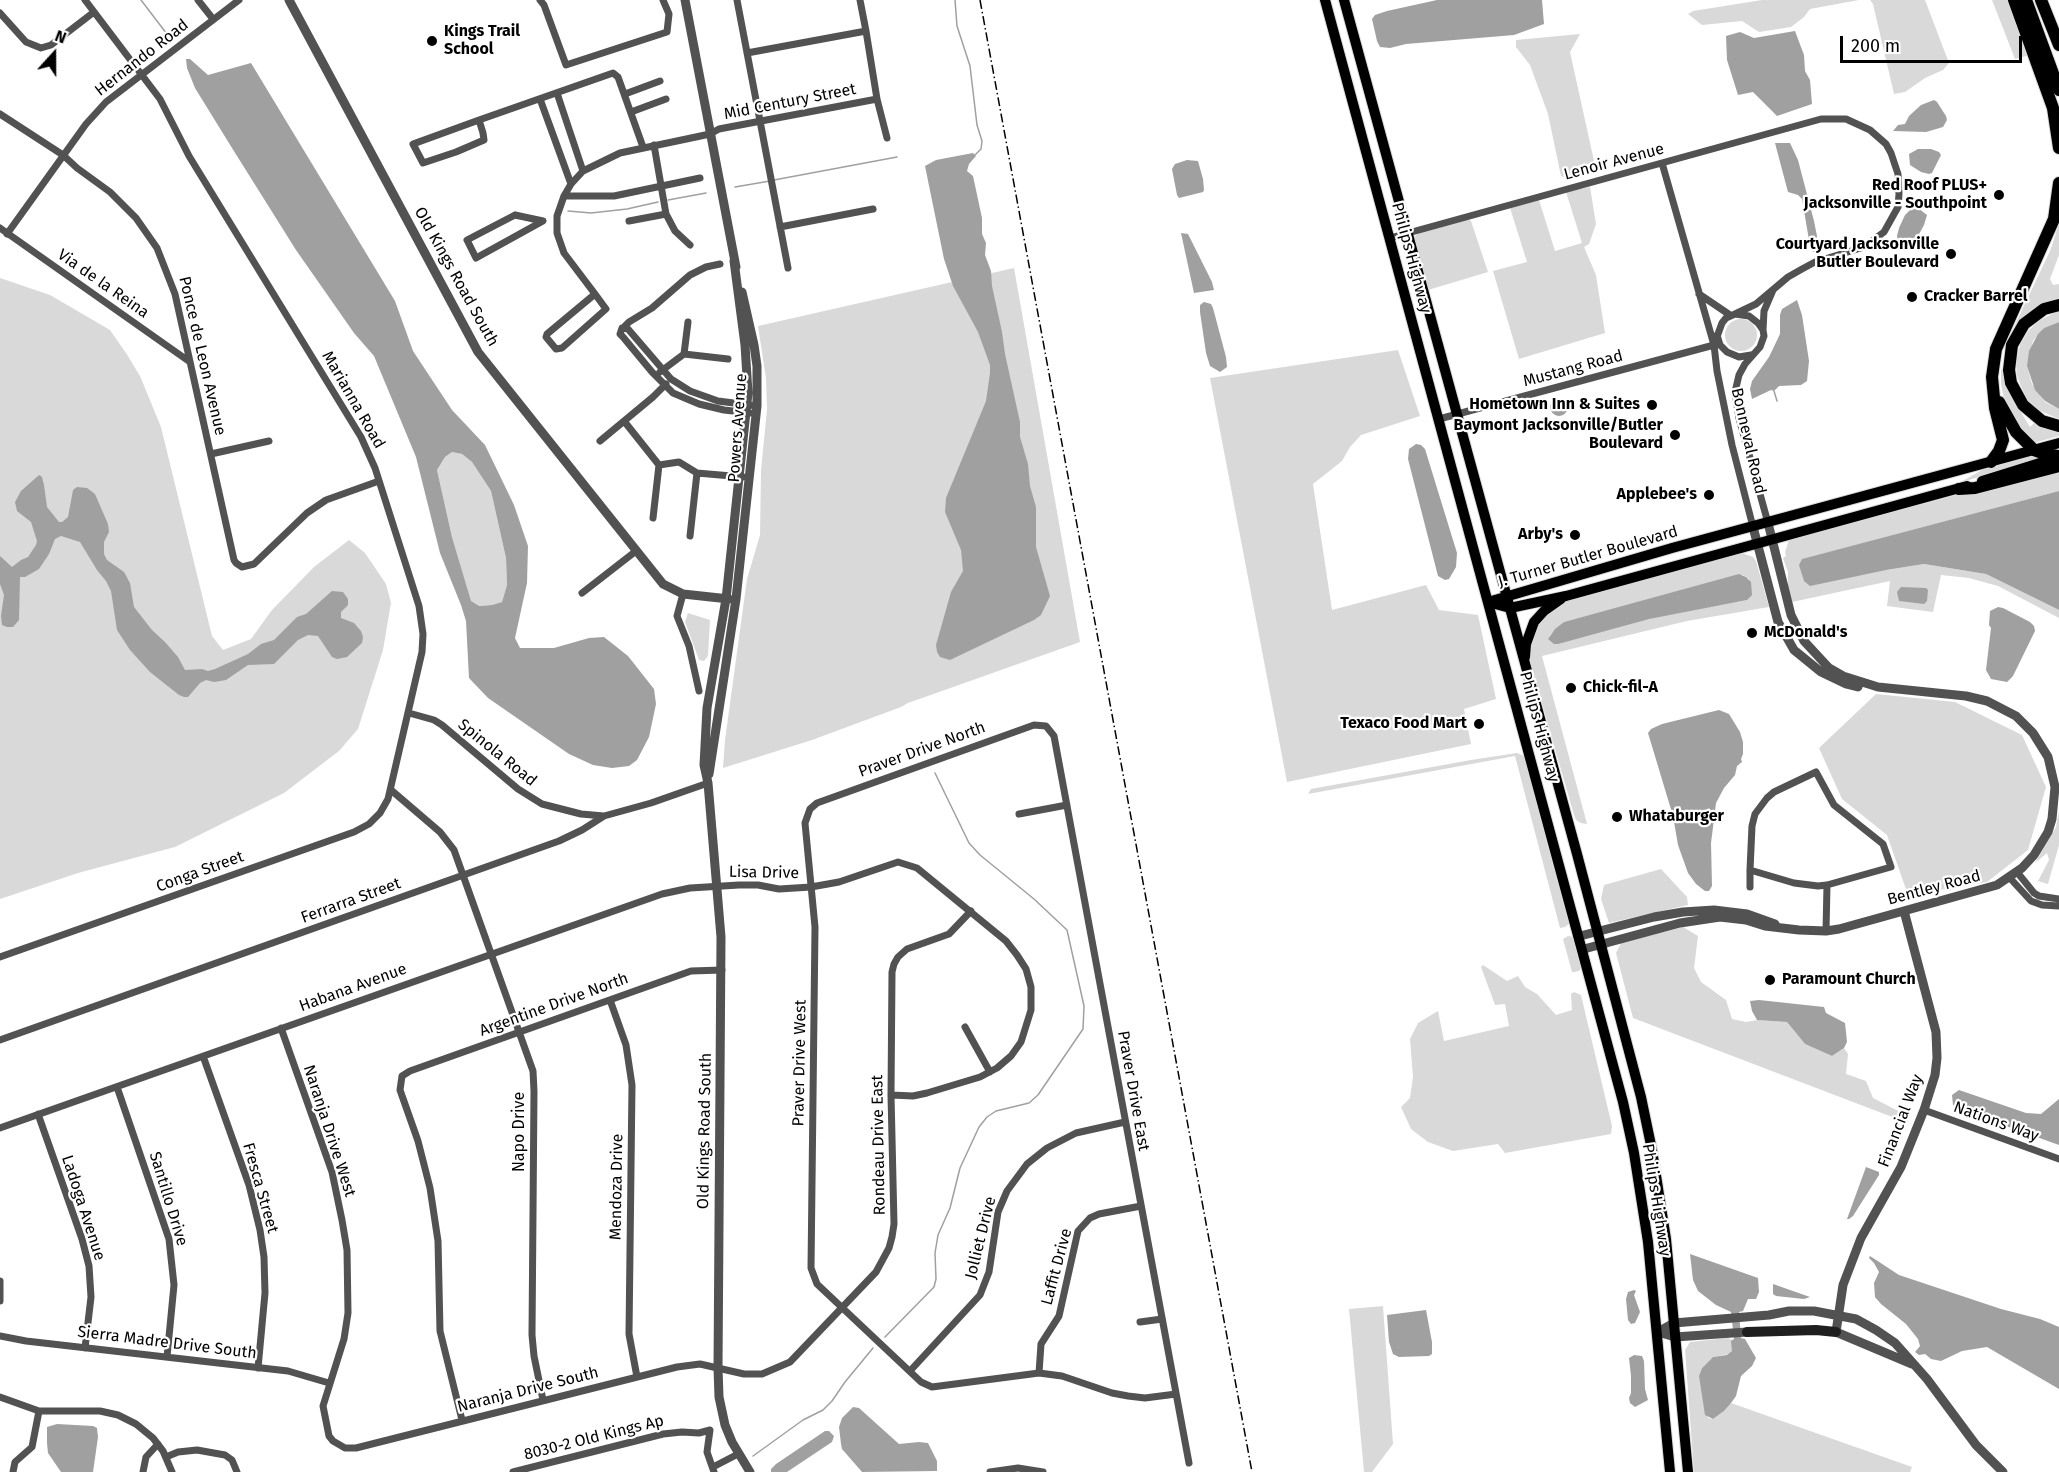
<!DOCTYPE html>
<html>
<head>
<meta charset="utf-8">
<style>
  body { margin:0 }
  #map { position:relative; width:2059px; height:1472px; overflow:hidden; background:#fff; font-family:"Fira Sans",sans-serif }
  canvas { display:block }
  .north { position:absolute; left:24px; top:24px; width:60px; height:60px; -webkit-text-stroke:4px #fff; paint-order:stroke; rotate:21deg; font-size:16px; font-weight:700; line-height:24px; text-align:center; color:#000 }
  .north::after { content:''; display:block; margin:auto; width:21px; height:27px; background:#000; clip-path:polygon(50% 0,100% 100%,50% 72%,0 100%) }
  .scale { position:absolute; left:1840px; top:36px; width:182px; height:27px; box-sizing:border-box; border:3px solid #000; border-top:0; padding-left:8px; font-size:18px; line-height:21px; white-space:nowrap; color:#000; -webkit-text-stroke:4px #fff; paint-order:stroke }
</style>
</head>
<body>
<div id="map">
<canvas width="2059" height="1472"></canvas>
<div class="north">N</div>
<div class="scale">200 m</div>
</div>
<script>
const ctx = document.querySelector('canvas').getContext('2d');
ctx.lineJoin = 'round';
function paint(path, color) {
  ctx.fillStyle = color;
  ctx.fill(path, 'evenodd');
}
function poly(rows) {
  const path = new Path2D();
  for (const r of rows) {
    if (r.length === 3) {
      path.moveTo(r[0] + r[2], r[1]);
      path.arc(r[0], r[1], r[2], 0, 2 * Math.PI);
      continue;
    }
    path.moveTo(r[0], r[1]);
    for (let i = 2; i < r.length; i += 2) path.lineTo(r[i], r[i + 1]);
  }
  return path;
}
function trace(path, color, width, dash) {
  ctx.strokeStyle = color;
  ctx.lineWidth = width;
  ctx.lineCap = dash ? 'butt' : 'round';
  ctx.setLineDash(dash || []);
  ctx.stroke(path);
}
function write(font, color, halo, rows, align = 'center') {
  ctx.font = font + ' "Fira Sans",sans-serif';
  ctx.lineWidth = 4.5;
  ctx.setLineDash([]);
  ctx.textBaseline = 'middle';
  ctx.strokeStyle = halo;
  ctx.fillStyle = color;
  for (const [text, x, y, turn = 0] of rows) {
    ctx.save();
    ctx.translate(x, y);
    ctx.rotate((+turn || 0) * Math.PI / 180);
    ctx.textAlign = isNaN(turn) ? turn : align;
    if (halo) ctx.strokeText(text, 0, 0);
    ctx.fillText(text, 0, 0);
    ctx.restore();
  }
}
paint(poly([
  [1762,0,1859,0,1810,9,1804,17,1791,27,1759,32,1742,21,1702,25,1688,14,1693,11],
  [1870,0,1925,0,1949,63,1943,70,1925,78,1905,92,1894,94,1873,4],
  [1992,0,2010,0,2030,55,2015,59],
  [1580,34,1570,52,1594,161,1591,173,1569,179,1561,176,1548,114,1530,65,1516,47,1516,40],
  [1590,187,1596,224,1589,244,1584,247,1596,275,1605,333,1519,359,1493,271,1527,262,1510,208,1539,200,1555,251,1582,243,1566,192],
  [1469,219,1471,221,1488,272,1428,290,1415,241,1415,236,1420,232],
  [2059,224,2059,255,2050,279,2053,285,2059,284,2059,298,2034,308,2021,319,2012,331,2050,251],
  [1014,268,1080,642,908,703,901,707,812,740,723,768,725,740,747,579,760,535,761,471,767,409,766,378,758,326],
  [0,278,50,295,110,330,126,353,140,376,161,427,212,636,223,650,251,639,272,610,314,567,349,540,365,553,386,584,391,603,383,650,358,729,339,751,284,793,175,847,78,873,0,899],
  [2059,311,2059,322,2044,328,2033,341,2027,366,2032,384,2045,402,2059,409,2059,419,2038,410,2027,400,2017,376,2016,363,2020,345,2029,330,2040,320],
  [1741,335,16],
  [1398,350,1420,416,1361,435,1350,447,1342,461,1313,484,1332,610,1426,585,1439,610,1478,615,1496,699,1464,709,1471,744,1287,782,1210,378],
  [2001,368,2009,393,2030,427,2034,423,2059,433,2059,436,2033,443,2020,430,2004,399,2001,384],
  [452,452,462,454,472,462,491,491,506,558,507,585,502,602,492,605,478,606,471,602,452,537,437,470,445,457],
  [2033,456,2038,459,1959,483,1982,470],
  [2059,470,2059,491,1803,559,1886,570,1924,564,1986,574,2059,610,2059,618,1998,586,1969,578,1941,575,1933,612,1887,606,1890,581,1792,602,1788,588,1788,572,1783,558,1786,556,1785,552,1789,540,2038,473],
  [1742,553,1753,557,1756,561,1769,607,1687,621,1542,656,1587,824,1581,823,1576,820,1574,815,1529,658,1529,649,1535,625,1564,602],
  [1743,575,1749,579,1747,600,1549,636,1564,622],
  [688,613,710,620,708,656,704,661,699,660,685,622],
  [1876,694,1955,702,2022,735,2046,787,2028,850,1987,882,1908,895,1887,835,1842,799,1819,748],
  [1517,753,1524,756,1570,923,1565,927,1560,928,1515,756,1308,794,1311,789,1471,760],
  [2059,811,2059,845,2048,884,2038,881,2049,860,2047,853,2035,863,2056,827],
  [1661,869,1687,897,1688,905,1609,923,1601,899,1604,885],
  [1683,927,1698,936,1694,968,1701,982,1726,1000,1732,1019,1746,1022,1757,1020,1787,1022,1805,1044,1832,1056,1844,1048,1848,1054,1846,1074,1866,1081,1873,1098,1908,1116,1908,1123,1633,1018,1616,953,1621,943],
  [1568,936,1574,937,1583,965,1579,971,1574,972,1572,972,1563,939],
  [1483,965,1507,981,1518,976,1525,987,1537,994,1556,1015,1572,1010,1571,994,1574,992,1581,995,1612,1126,1611,1134,1505,1153,1498,1144,1453,1151,1428,1142,1411,1129,1401,1107,1410,1098,1413,1077,1410,1039,1418,1023,1438,1011,1444,1041,1509,1026,1505,1004,1495,1005,1481,967],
  [1383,1306,1393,1444,1372,1472,1364,1472,1349,1309],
  [1728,1338,1732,1340,1732,1351,1730,1354,1713,1357,1702,1368,1699,1376,1708,1418,1713,1419,1724,1411,1731,1403,1912,1467,1910,1472,1694,1472,1685,1350,1690,1342]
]), '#d9d9d9');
paint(poly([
  [1437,0,1542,0,1544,24,1514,35,1406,44,1390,48,1380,47,1377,41,1372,19,1375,15,1387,11],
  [1795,31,1804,55,1805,71,1810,80,1812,104,1777,116,1753,92,1738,95,1727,60,1726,36,1740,32,1754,38],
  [186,59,190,59,208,75,251,63,395,301,413,351,452,410,485,445,514,505,528,546,527,583,515,638,520,648,554,648,589,638,604,637,628,656,654,689,656,704,649,737,637,760,629,766,612,768,593,765,569,754,488,698,469,678,466,621,461,605,440,553,416,457,374,356,354,333,296,250,232,148,195,88,187,68],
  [452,452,462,454,472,462,491,491,506,558,507,585,502,602,492,605,479,606,471,601,452,537,437,470,445,457],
  [1934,100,1937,102,1946,116,1947,120,1943,127,1926,132,1893,131,1898,125,1905,124,1909,116,1921,105],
  [1775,143,1790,143,1798,160,1814,221,1817,236,1816,248,1818,249,1816,252,1813,252,1809,240,1802,199,1798,195,1788,192],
  [1918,149,1931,149,1939,152,1941,155,1932,173,1929,174,1921,172,1910,165,1909,154],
  [973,153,976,156,969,164,967,171,973,176,982,218,982,234,986,243,985,255,991,271,992,286,1002,332,1005,354,1020,422,1020,437,1028,464,1030,486,1036,507,1036,547,1050,596,1041,615,1034,620,950,660,940,657,937,652,936,645,951,592,963,571,961,550,945,512,946,498,986,401,990,373,990,365,978,332,953,286,944,259,925,166,936,160],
  [1187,160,1198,161,1203,179,1204,190,1203,192,1179,198,1177,195,1172,169,1175,164],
  [1918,208,1927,215,1924,225,1913,245,1904,244,1898,240,1897,236,1899,228,1905,215,1910,210],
  [1181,233,1188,234,1212,282,1214,290,1194,293],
  [1797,300,1802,315,1809,361,1807,381,1801,385,1779,386,1774,391,1771,390,1752,399,1750,389,1752,381,1769,357,1780,334,1780,315,1782,309],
  [1204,302,1211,304,1213,308,1226,357,1227,367,1220,372,1210,366,1206,353,1200,312,1200,305],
  [2059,322,2059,409,2045,401,2035,390,2027,366,2029,351,2038,334,2044,328],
  [1559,407,9],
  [1416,444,1421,445,1425,449,1457,553,1456,567,1449,579,1445,580,1438,576,1408,459,1409,449],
  [39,475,42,477,44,485,47,507,59,522,62,522,68,517,73,490,77,487,87,488,95,494,108,524,109,532,104,542,104,554,107,560,124,572,130,583,134,607,152,630,165,642,178,657,185,670,202,669,208,671,215,669,248,654,261,644,274,640,297,617,306,614,332,591,343,592,348,599,348,605,341,612,341,618,354,623,361,631,363,637,362,643,347,657,337,659,332,657,318,636,308,635,298,640,274,664,248,665,226,680,214,682,206,680,200,683,188,697,184,697,179,695,150,672,130,650,117,630,111,591,106,581,97,570,80,542,61,536,55,539,49,554,39,569,25,577,20,577,19,620,13,627,7,627,2,625,1,616,4,595,0,584,0,556,12,567,21,560,28,557,36,545,37,541,31,522,17,511,15,502,21,491],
  [2059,491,2059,610,1986,574,1924,564,1886,570,1810,586,1804,581,1799,565,1802,559],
  [1739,574,1746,577,1751,582,1752,595,1747,600,1649,619,1558,644,1554,644,1548,639,1555,629,1564,622],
  [1901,587,1926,588,1928,590,1927,601,1924,604,1899,601,1897,592],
  [1998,607,2003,608,2030,622,2034,626,2035,631,2013,676,2007,682,1991,679,1986,670,1991,628,1989,625,1990,611],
  [1719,710,1729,714,1740,732,1743,742,1743,754,1741,759,1742,762,1737,766,1735,775,1724,788,1716,803,1711,843,1712,886,1709,891,1705,891,1696,884,1688,873,1678,845,1673,816,1648,733,1651,729,1662,724],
  [1759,1000,1824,1007,1826,1013,1845,1023,1847,1042,1844,1048,1832,1056,1805,1044,1787,1022,1757,1020,1752,1011,1750,1001],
  [1959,1090,2026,1113,2041,1114,2059,1099,2059,1145,2006,1126,1999,1122,1986,1120,1953,1105,1952,1095],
  [1866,1167,1879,1172,1879,1175,1853,1216,1849,1219,1847,1219],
  [1690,1254,1758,1278,1759,1292,1756,1299,1748,1299,1743,1311,1739,1312,1741,1338,1745,1339,1756,1358,1752,1366,1741,1376,1736,1396,1731,1403,1724,1411,1713,1419,1705,1415,1699,1376,1702,1368,1713,1357,1727,1355,1732,1351,1731,1341,1734,1339,1731,1312,1716,1305,1698,1291,1693,1280],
  [1870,1256,1899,1275,2001,1309,2040,1319,2059,1327,2059,1389,1987,1347,1962,1351,1941,1361,1931,1359,1925,1354,1919,1355,1915,1352,1920,1346,1918,1339,1906,1324,1881,1304,1875,1297,1874,1283,1879,1272,1874,1263,1869,1258],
  [1773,1284,1810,1297,1804,1299,1776,1296,1773,1294],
  [1634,1290,1636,1291,1634,1295,1640,1312,1635,1323,1631,1324,1628,1320,1626,1299,1628,1292],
  [1426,1310,1432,1342,1432,1354,1429,1356,1399,1357,1393,1354,1389,1342,1387,1315],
  [1634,1355,1642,1356,1644,1361,1645,1389,1648,1400,1635,1407,1630,1403,1629,1398,1631,1393,1631,1376,1629,1358],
  [853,1407,859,1408,899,1444,919,1442,928,1443,937,1461,937,1471,862,1472,842,1449,841,1444,839,1427,842,1418],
  [57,1424,93,1426,97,1428,98,1437,93,1472,61,1472,48,1453,47,1443,47,1427],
  [825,1431,829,1431,834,1436,832,1442,787,1472,771,1472,771,1469,776,1464]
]), '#a0a0a0');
trace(poly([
  [141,0,170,38],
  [955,0,957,26,970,66,977,125,982,141,981,149,975,155],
  [774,180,897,157],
  [735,187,770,181],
  [668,200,706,193],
  [568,211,591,213,627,209,658,202],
  [1774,391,1777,401],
  [885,1337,934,1287,936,1279,935,1253,938,1235,950,1208,960,1168,979,1127,987,1117,996,1111,1029,1103,1038,1095,1083,1029,1084,1006,1067,930,1034,899,980,855,969,843,935,773],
  [753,1456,803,1420,823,1410,832,1401,845,1382,873,1348]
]), '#a0a0a0', 1.5);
const primary = poly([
  [1325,0,1623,1102,1634,1153,1648,1242,1670,1472],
  [1344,0,1577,854,1641,1097,1652,1150,1666,1239,1688,1472],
  [1982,481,2059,457],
  [1488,602,1672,548,2059,443],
  [1488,602,1510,608,1566,596,1967,486],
  [1525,657,1526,644,1534,622,1544,611,1561,599]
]);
const motorway = poly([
  [2014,0,2053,108,2059,148],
  [2026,0,2059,90],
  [2041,0,2059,45],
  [2059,305,2044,309,2024,324,2012,345,2009,370,2011,383,2023,405,2042,421,2059,426],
  [1999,402,2016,432,2034,450,2045,454,2059,456],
  [1991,462,1999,451,2003,440,1995,408,1992,377,1996,349,2054,219,2059,183],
  [1959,489,1975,488,2059,466]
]);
trace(primary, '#dbdbdb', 12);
trace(motorway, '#dbdbdb', 14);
trace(poly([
  [198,0,213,19],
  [540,0,544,5,566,65,667,32,669,14,663,0],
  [737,0,788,268],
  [860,0,866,31],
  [0,13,26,42,41,48,51,45,94,12],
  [747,53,866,31,877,99,887,138],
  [557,93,583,171],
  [625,94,660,81],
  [540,99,571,184],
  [631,112,666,99],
  [0,114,63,155,77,168,110,192,136,218,157,248,175,294,234,560,236,563,242,567,254,564,307,513,326,500,379,481],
  [479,120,613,73,618,77,643,147],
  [479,120,483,133,484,140,456,152,423,163,413,144,479,120],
  [654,145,666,214,675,231,690,245],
  [564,196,614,196,700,178],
  [515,215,543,221,476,258,467,240,515,215],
  [629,221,666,214],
  [780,227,873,209],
  [0,228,190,362],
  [7,234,86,124,106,102,239,0],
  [1390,238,1821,119,1846,119,1870,130,1886,144,1891,153,1898,174,1899,194,1898,207,1884,232,1864,247,1815,262,1802,269,1788,277,1756,304,1735,314],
  [595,294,547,334,546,337,556,349,562,348,606,309,595,294,564,253,557,233,557,216,564,196,571,184,583,171,620,153,710,134,719,129,877,99],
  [1699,294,1730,315],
  [624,327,629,322,652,308,690,275,706,267,720,264],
  [1763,330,1764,311,1773,290],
  [1717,335,1720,345,1727,352,1739,357,1751,355],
  [684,354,728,359],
  [684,354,688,322],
  [660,372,684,354],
  [750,413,724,410,699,404,673,393,652,372,623,337,620,334,622,328,628,329,671,379,690,391,718,401,757,406],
  [1439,419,1714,345,1662,163],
  [624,421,659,465,679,462,697,473,743,477],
  [600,441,653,397,666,384],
  [211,454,269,441],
  [653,518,659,465],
  [1753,527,1732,445,1717,371,1714,345,1722,323,1726,318,1735,314,1749,316,1758,323,1763,330,1764,336,1760,347,1745,364,1739,375,1735,392,1739,418,1768,523],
  [690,536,697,473],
  [582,593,636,551],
  [683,594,677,616,689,646,699,691],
  [409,713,434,720,442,725,518,789,542,804,581,814,604,816],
  [391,790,440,832,454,850,533,1071,534,1091,532,1335,534,1356,543,1400],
  [1019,814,1067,805],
  [2017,872,2034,893,2039,896,2059,899],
  [2009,877,2031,901,2042,905,2059,906],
  [1750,887,1750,870,1752,826,1755,814,1767,798,1774,792,1816,772,1834,805,1883,844,1891,867,1827,885,1818,886,1794,883,1750,870],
  [1826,931,1827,885],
  [0,957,354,832,369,824,380,813,388,799,422,652,423,634,419,606,375,468,361,437,189,156,160,99,85,0],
  [610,1000,626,1045,632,1085,629,1334,637,1377],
  [965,1027,990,1072],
  [281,1028,332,1172,342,1220,347,1250,348,1313,344,1339,323,1406,329,1436,333,1441,345,1448,356,1448,677,1367,700,1364,744,1374,762,1374,790,1362,876,1272,889,1248,892,1237,894,1224,891,1095,892,972,894,964,898,957,907,949,949,934,971,911],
  [0,1040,559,841,582,830,604,816,651,803,708,783],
  [203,1056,249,1185,260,1230,264,1257,265,1293,258,1368],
  [117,1087,169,1239,174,1285,167,1357],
  [1924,1110,2059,1159],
  [38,1114,82,1239,89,1266,91,1297,85,1348],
  [0,1128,662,894,690,888,739,885,758,885,779,889,811,887,839,882,898,862,917,868,1006,941,1017,955,1026,969,1031,987,1031,1010,1021,1042,1011,1056,997,1068,980,1077,927,1093,913,1096,891,1095],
  [0,1281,0,1301],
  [1140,1322,1162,1319],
  [0,1336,26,1341,288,1371,329,1383],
  [910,1371,980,1295,989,1272,998,1212,1007,1191,1027,1164,1047,1148,1076,1133,1125,1122],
  [1039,1373,1041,1344,1059,1316,1078,1231,1090,1218,1099,1214,1141,1206],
  [1176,1394,1145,1398,1128,1396,1112,1393,1062,1376,1039,1373,932,1387,921,1382,817,1284,811,1268,815,927,805,823,810,809,817,803,1034,725,1046,726,1054,736,1189,1463],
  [0,1397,39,1411,100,1411,118,1415,136,1424,153,1438,163,1451,172,1472],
  [462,1420,440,1331,438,1241,430,1188,418,1141,400,1090,402,1076,410,1071,691,971,722,970],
  [166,1457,178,1452,197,1450,225,1455,232,1460,237,1472],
  [713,1467,738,1454],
  [13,1472,15,1462,32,1447,39,1411],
  [143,1472,146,1457,158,1444],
  [513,1472,663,1434,682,1432,699,1433,710,1430,707,1452,714,1472],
  [990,1472,1018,1468,1043,1472]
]), '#525252', 7);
trace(poly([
  [289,0,478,352,663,584,683,594,729,599],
  [685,0,736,267],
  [734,261,745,345,748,393,726,599,707,708,704,765,708,783,721,937,718,1368,719,1397,725,1425,732,1442,750,1472],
  [1753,527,1778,622,1794,650,1821,672,1846,684,1858,687],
  [709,774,736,599,757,406,757,366,754,345,742,292],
  [1904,911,1936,1032,1937,1058,1935,1075,1924,1110,1901,1167,1861,1238,1843,1285,1836,1332,1912,1364],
  [1580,936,1654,917,1683,912,1714,910,1747,914,1775,924],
  [1584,949,1680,923,1720,917,1746,920,1765,926,1799,930,1826,931,1839,929,1997,885,2022,868,2034,855,2048,832,2052,819,2055,787,2048,757,2033,733,2016,716,1987,701,1966,696,1878,687,1843,676,1829,668,1804,641,1791,615,1768,523],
  [1658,1332,1674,1323,1769,1315,1789,1311,1814,1311,1856,1319,1876,1330,1895,1343,1927,1379,1976,1445,2003,1472],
  [1658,1332,1675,1337,1747,1332]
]), '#525252', 9);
trace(poly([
  [1747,1332,1816,1330,1836,1332]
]), '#1f1f1f', 10);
trace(primary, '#000', 10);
trace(motorway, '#000', 12);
trace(poly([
  [980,0,1252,1472]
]), '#000', 1.5, [9, 3, 1.5, 3]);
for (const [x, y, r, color] of [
  [432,41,6,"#000"],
  [1999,195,6,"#000"],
  [1951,254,6,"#000"],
  [1912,297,6,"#000"],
  [1652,405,6,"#000"],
  [1675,435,6,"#000"],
  [1709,495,6,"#000"],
  [1575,535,6,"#000"],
  [1752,633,6,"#000"],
  [1571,688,6,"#000"],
  [1479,724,6,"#000"],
  [1617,817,6,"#000"],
  [1770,980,6,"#000"]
]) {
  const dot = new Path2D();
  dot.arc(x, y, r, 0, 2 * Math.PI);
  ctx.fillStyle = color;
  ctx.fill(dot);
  trace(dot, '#fff', 2);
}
write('bold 16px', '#000', '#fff', [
  ["Kings Trail",444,32,"left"],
  ["School",444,50,"left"],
  ["Red Roof PLUS+",1987,186],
  ["Jacksonville - Southpoint",1987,204],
  ["Courtyard Jacksonville",1939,245],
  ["Butler Boulevard",1939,263],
  ["Cracker Barrel",1924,297,"left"],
  ["Hometown Inn & Suites",1640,405],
  ["Baymont Jacksonville/Butler",1663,426],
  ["Boulevard",1663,444],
  ["Applebee's",1697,495],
  ["Arby's",1563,535],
  ["McDonald's",1764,633,"left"],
  ["Chick-fil-A",1583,688,"left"],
  ["Texaco Food Mart",1467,724],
  ["Whataburger",1629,817,"left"],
  ["Paramount Church",1782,980,"left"]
], 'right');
write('16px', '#000', '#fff', [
  ["Hernando Road",142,58,-38],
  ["Mid Century Street",790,102,-11],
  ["Lenoir Avenue",1614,162,-15],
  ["Philips Highway",1411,258,75],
  ["Old Kings Road South",456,277,61],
  ["Via de la Reina",103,284,35],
  ["Ponce de Leon Avenue",202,356,77],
  ["Mustang Road",1573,369,-15],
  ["Marianna Road",353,400,60],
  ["Powers Avenue",738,428,-86],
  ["Bonneval Road",1748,441,77],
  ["J. Turner Butler Boulevard",1588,557,-16],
  ["Philips Highway",1539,727,75],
  ["Praver Drive North",922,750,-20],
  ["Spinola Road",497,753,39],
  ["Conga Street",200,872,-20],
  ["Lisa Drive",764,873,1],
  ["Bentley Road",1934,888,-15],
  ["Ferrarra Street",351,901,-20],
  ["Habana Avenue",353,988,-20],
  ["Argentine Drive North",554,1005,-20],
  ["Praver Drive West",800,1063,-89],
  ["Praver Drive East",1133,1091,80],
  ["Financial Way",1901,1121,-69],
  ["Nations Way",1996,1122,20],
  ["Naranja Drive West",329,1131,72],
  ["Old Kings Road South",705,1131,-89],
  ["Napo Drive",520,1132,-90],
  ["Rondeau Drive East",879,1145,-91],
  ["Mendoza Drive",617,1187,-89],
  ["Fresca Street",260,1188,74],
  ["Santillo Drive",168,1199,73],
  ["Philips Highway",1656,1200,81],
  ["Ladoga Avenue",83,1208,72],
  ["Jolliet Drive",981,1238,-76],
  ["Laffit Drive",1057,1267,-75],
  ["Sierra Madre Drive South",167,1343,7],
  ["Naranja Drive South",528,1390,-14],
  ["8030-2 Old Kings Ap",594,1438,-14]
]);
</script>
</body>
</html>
